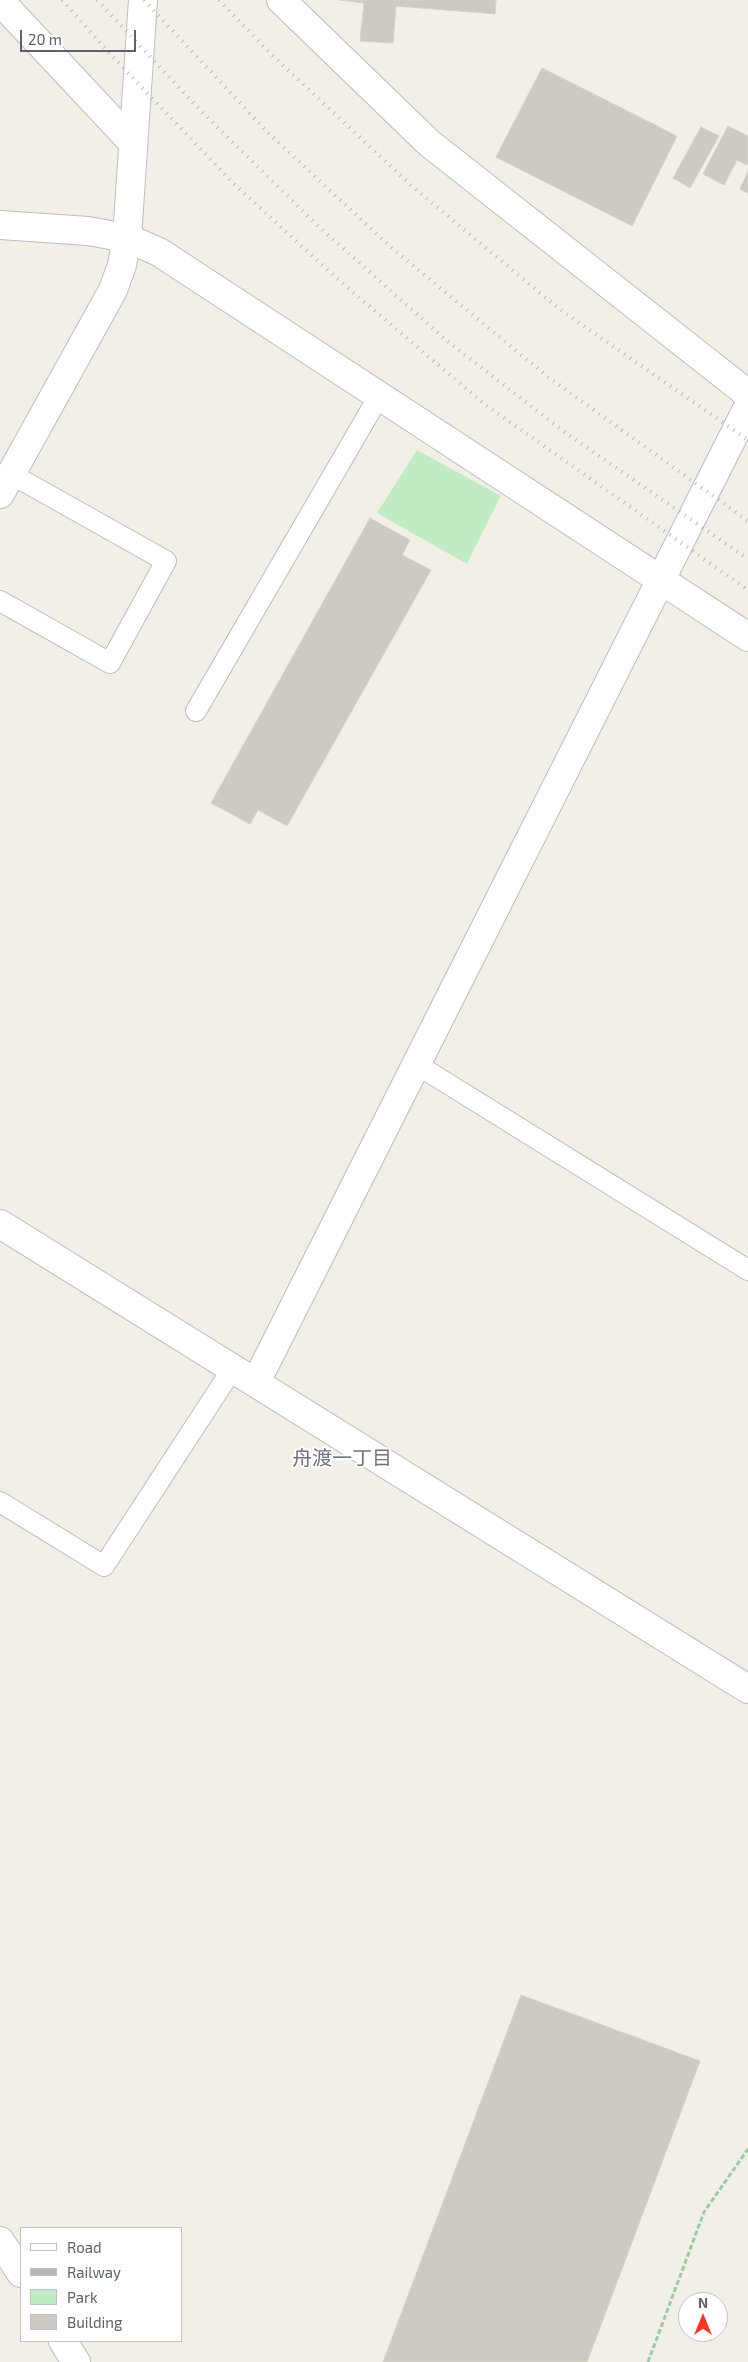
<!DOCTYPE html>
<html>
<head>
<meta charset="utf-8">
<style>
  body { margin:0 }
  #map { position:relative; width:748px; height:2362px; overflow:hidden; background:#f2efe7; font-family:"Exo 2",sans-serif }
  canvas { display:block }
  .legend { position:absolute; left:20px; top:2227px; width:162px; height:115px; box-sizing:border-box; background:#fff; border:1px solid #bfc1c3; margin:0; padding:6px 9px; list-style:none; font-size:15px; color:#5e6369 }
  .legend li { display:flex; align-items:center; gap:10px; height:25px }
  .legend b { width:25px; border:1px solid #bfc1c3 }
  .north { position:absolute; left:678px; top:2292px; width:50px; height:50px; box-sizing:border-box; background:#fff; border:1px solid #bfc1c3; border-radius:50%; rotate:0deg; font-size:14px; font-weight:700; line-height:20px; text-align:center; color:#5e6369 }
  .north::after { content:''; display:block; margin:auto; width:18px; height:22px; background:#fb3723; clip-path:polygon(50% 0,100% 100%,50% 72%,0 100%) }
  .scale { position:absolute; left:20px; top:30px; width:116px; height:22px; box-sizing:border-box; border:2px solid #5e6369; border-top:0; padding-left:6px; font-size:15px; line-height:18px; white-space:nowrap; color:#5e6369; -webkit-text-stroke:4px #fff; paint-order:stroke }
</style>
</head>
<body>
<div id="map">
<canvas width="748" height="2362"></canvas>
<ul class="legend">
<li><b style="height:6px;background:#fff"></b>Road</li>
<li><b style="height:6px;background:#b6b7b8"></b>Railway</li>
<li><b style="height:14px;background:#c1ebc2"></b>Park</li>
<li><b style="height:14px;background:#cdcac4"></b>Building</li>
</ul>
<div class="north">N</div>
<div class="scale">20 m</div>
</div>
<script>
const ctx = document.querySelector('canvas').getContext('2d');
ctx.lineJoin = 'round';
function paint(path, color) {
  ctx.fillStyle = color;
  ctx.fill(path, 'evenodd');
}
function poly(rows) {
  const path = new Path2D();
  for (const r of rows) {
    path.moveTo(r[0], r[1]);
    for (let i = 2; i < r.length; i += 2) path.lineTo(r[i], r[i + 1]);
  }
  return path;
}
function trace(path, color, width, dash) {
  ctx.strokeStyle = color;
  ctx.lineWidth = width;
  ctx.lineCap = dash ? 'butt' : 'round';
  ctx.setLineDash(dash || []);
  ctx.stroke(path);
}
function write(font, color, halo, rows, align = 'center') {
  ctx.font = font + ' "Exo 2","Noto Sans JP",sans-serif';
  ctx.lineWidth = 4;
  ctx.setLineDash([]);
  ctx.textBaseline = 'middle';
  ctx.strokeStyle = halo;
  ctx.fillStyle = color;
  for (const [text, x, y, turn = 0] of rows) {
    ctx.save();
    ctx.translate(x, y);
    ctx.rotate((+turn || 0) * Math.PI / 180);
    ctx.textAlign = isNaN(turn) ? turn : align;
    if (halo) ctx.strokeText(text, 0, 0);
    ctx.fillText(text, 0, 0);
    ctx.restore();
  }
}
paint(poly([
  [417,450,501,496,467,564,377,513]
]), '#c1ebc2');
const building = poly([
  [340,0,496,0,495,14,396,6,393,43,360,41,364,3,340,0],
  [542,68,677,136,632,226,496,157,542,68],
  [728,126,748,136,748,163,747,165,737,160,724,185,703,174,728,126],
  [701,127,719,136,690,188,673,178,701,127],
  [748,171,748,193,740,189,748,171],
  [370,518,410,540,402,555,431,570,287,826,258,810,250,824,211,803,370,518],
  [521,1995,700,2061,587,2362,383,2362,521,1995]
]);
paint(building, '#cdcac4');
trace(building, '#d7d2c4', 1);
const lane = poly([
  [0,601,110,663,166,561,11,474],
  [196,711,379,396],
  [416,1064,748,1270],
  [0,1502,104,1566,233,1368]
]);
const street = poly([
  [281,0,429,143,748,394],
  [0,1,133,143],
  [0,225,88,231,127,238,159,252,748,637],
  [0,1224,748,1689],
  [256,1382,748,407],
  [0,2241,21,2273],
  [63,2341,76,2362]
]);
const secondary = poly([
  [0,494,113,290,122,265,127,238,143,0]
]);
trace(lane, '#b9bcc1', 22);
trace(street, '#b9bcc1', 30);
trace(secondary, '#babdc4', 30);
trace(poly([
  [648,2362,704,2212,748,2149]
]), '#98cba7', 3, [5, 2.5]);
trace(lane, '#fff', 20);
trace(street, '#fff', 28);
trace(secondary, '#fff', 28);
trace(poly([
  [62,0,110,54,233,183,342,283,483,403,748,590],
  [97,0,202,112,318,226,447,341,563,431,748,559],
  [144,0,267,132,393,249,548,377,748,521],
  [219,0,272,55,413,187,558,308,748,440]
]), '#b6b7b8', 4, [1, 6]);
write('20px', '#6f757b', '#fff', [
  ["舟渡一丁目",342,1458]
]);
</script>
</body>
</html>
